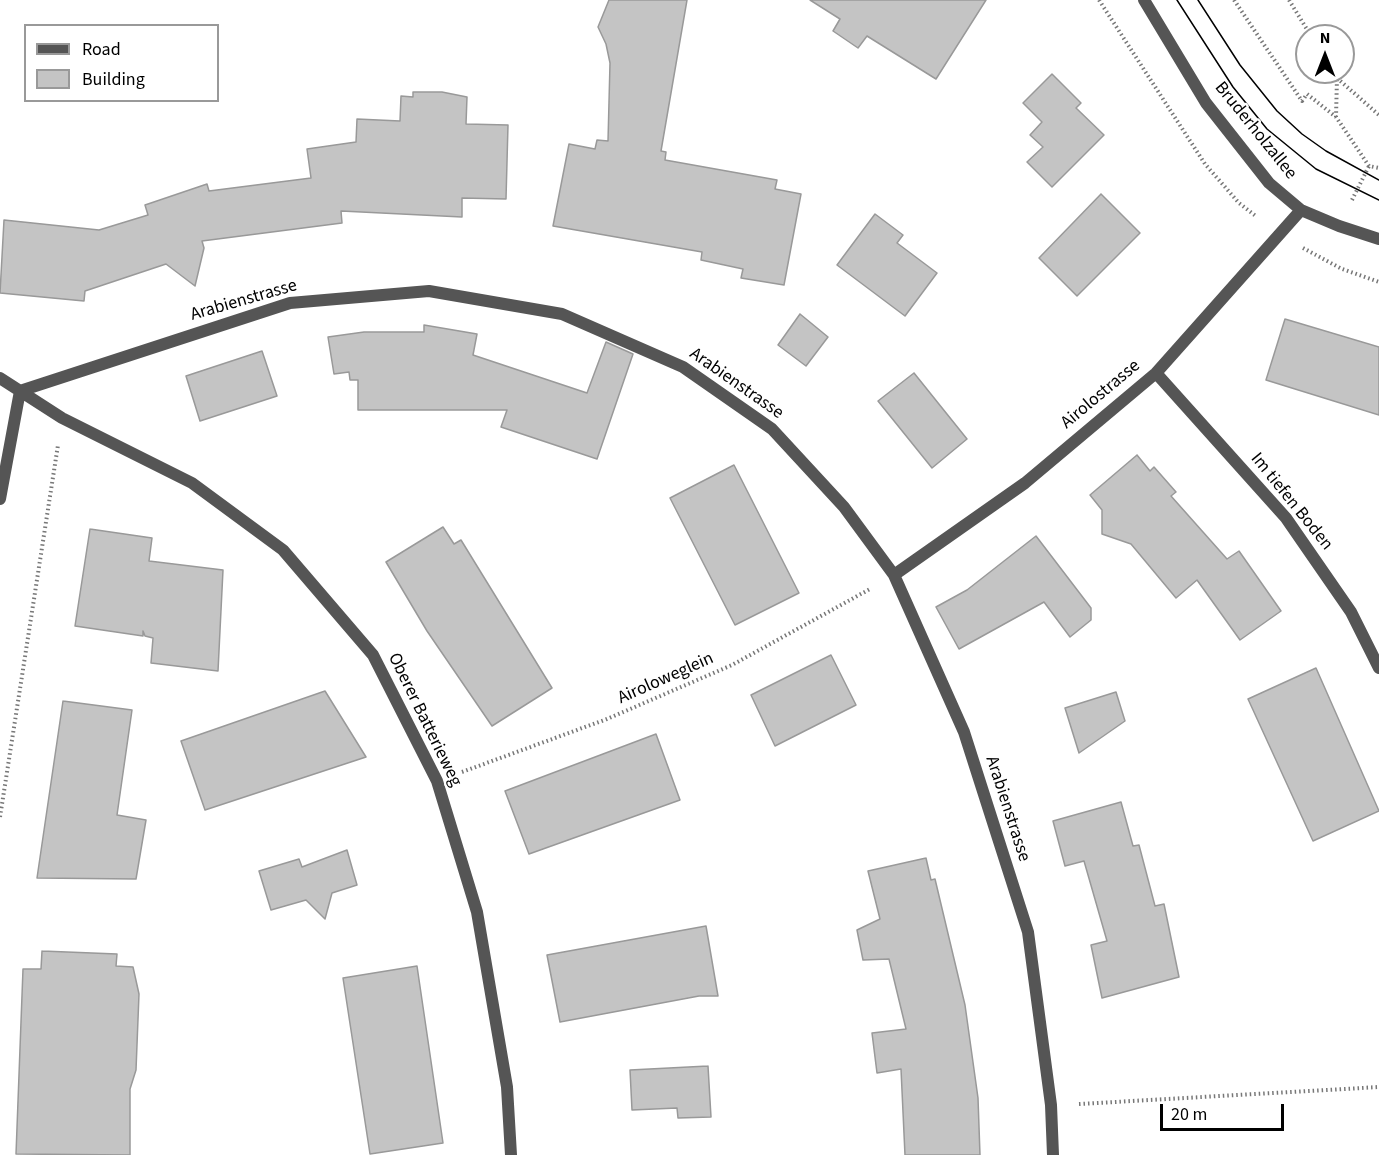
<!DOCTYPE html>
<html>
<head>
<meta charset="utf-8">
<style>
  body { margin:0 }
  #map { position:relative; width:1379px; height:1155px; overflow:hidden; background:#fff; font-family:"Source Sans 3",sans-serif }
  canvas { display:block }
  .legend { position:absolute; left:24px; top:24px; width:195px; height:78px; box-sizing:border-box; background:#fff; border:2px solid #999; margin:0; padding:8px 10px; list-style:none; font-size:18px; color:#000 }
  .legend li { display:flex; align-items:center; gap:12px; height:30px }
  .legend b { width:30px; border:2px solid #999 }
  .north { position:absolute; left:1295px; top:24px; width:60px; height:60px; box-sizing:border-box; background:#fff; border:2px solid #999; border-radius:50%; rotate:0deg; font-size:16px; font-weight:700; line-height:24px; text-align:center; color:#000 }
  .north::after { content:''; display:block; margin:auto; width:21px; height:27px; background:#000; clip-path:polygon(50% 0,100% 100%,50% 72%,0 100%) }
  .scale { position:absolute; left:1160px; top:1104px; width:124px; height:27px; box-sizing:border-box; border:3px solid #000; border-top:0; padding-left:8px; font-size:18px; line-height:21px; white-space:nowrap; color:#000; -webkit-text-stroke:4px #fff; paint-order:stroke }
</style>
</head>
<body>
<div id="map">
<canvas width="1379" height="1155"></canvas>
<ul class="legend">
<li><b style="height:8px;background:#555"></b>Road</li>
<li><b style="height:16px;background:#c4c4c4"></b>Building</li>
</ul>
<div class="north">N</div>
<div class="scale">20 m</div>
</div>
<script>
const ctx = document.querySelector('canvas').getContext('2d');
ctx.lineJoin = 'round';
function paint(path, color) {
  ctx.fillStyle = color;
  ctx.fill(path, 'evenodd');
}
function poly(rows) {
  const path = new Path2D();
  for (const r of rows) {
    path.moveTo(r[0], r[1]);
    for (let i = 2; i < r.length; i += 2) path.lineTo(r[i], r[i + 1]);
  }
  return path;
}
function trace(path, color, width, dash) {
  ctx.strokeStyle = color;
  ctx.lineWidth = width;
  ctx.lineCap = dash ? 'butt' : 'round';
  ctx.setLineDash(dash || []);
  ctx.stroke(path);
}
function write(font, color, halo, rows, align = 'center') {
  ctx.font = font + ' "Source Sans 3",sans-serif';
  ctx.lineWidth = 4.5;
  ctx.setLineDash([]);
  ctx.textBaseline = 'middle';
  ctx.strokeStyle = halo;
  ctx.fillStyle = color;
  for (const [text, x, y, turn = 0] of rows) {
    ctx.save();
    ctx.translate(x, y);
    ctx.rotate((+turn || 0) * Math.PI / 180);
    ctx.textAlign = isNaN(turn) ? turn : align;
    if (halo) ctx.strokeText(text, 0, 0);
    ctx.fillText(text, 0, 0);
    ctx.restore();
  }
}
const building = poly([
  [609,0,687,0,661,151,666,152,665,160,777,180,775,189,801,194,784,285,741,278,743,269,701,260,702,252,553,226,569,144,595,149,597,140,608,141,610,63,606,44,598,27,609,0],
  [810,0,986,0,936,79,867,36,858,48,833,31,840,19,810,0],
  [1052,74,1081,103,1076,108,1104,135,1052,187,1027,162,1043,147,1030,135,1042,122,1023,103,1052,74],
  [413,92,442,92,467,97,466,124,508,125,506,199,462,198,462,217,341,211,342,223,202,241,204,248,195,286,166,264,85,291,84,301,0,293,4,220,99,230,148,215,145,205,207,184,209,191,311,178,307,149,356,142,357,119,400,121,401,96,413,97,413,92],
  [1101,194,1140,233,1077,296,1039,258,1101,194],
  [875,214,903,235,897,243,937,273,905,316,837,265,875,214],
  [800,314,828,337,806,366,778,345,800,314],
  [1285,319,1379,347,1379,415,1266,380,1285,319],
  [424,325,477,334,473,355,587,393,606,342,633,354,597,459,501,427,507,410,358,410,358,380,350,380,349,372,334,374,328,337,364,332,424,332,424,325],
  [262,351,277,396,200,421,186,376,262,351],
  [914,373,967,439,932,468,878,401,914,373],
  [1137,455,1150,471,1154,467,1176,492,1171,496,1227,559,1239,551,1281,611,1240,640,1197,580,1176,598,1131,544,1102,534,1102,510,1090,495,1137,455],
  [734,465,799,593,735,625,670,498,734,465],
  [443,527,454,544,461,540,552,688,492,726,427,631,386,562,443,527],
  [90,529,152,538,149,561,223,570,218,671,151,663,153,638,145,636,143,631,143,636,75,626,90,529],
  [1036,536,1091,608,1091,620,1070,637,1044,602,959,649,936,607,967,590,1036,536],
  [831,655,856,705,775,746,751,695,831,655],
  [1316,668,1379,811,1313,841,1248,699,1316,668],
  [325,691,366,757,205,810,181,741,325,691],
  [1116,692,1125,721,1079,753,1065,708,1116,692],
  [63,701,132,710,117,815,146,820,136,879,37,878,63,701],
  [656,734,680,800,529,854,505,791,656,734],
  [1121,802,1133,846,1139,845,1155,906,1164,904,1179,977,1102,998,1091,945,1107,941,1084,861,1065,866,1053,821,1121,802],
  [347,850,357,885,332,893,325,919,306,900,271,910,259,871,299,859,302,867,347,850],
  [926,858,931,880,935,879,965,1005,978,1098,980,1155,905,1155,901,1069,877,1073,872,1033,906,1029,889,959,863,960,857,930,880,919,868,871,926,858],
  [706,926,718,996,699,996,560,1022,547,955,706,926],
  [42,951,117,954,116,966,133,967,139,994,136,1070,130,1089,130,1155,16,1154,23,969,41,969,42,951],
  [417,966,443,1143,370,1154,343,978,417,966],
  [708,1066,711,1117,678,1118,677,1108,632,1110,630,1070,708,1066]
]);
paint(building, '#c4c4c4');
trace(building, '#999', 1.5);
trace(poly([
  [1099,0,1205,164,1239,203,1257,217],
  [1234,0,1302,101,1307,94,1336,117,1369,166,1379,168],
  [1289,0,1311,36],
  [1333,72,1337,78,1336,117],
  [1337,78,1379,115],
  [1352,200,1369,166],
  [1303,248,1342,269,1379,282],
  [462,772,607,719,732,665,870,589],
  [0,817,58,445],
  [1079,1104,1379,1087]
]), '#777', 4, [1.5, 3]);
trace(poly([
  [1144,0,1206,103,1269,183,1301,210,1339,226,1379,239],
  [1156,373,1286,518,1351,612,1379,668],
  [0,378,62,418,192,483,283,550,373,655,437,781,477,912,507,1087,511,1155],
  [0,499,20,391,290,303,429,291,562,314,683,367,772,429,844,507,894,575,964,732,1028,932,1051,1105,1053,1155],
  [894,575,1025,483,1156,373,1301,210]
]), '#555', 12);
trace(poly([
  [1177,0,1233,87,1267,129,1316,169,1379,200],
  [1198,0,1240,65,1277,111,1302,134,1326,151,1379,180]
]), '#000', 1.5);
write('18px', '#000', '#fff', [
  ["Bruderholzallee",1255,131,51],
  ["Arabienstrasse",244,301,-16],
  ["Arabienstrasse",736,384,35],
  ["Airolostrasse",1101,395,-40],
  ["Im tiefen Boden",1291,502,51],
  ["Airoloweglein",666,679,-24],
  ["Oberer Batterieweg",424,720,64],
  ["Arabienstrasse",1007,809,72]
]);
</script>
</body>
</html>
